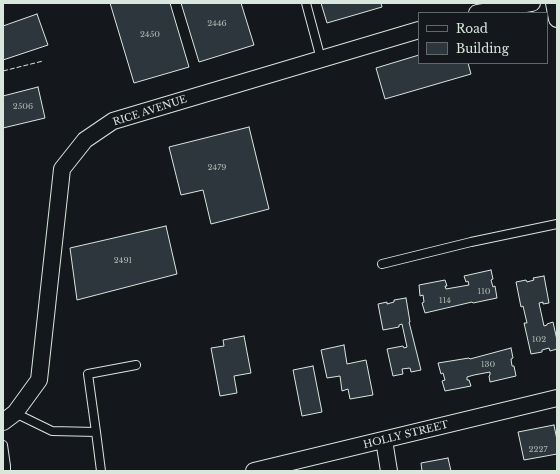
<!DOCTYPE html>
<html>
<head>
<meta charset="utf-8">
<style>
  body { margin:0 }
  #map { position:relative; width:560px; height:474px; overflow:hidden; background:#14181c; font-family:"Libre Baskerville",serif }
  canvas { display:block }
  .frame { position:absolute; inset:0; border:4px solid #d8e6dc; pointer-events:none }
  .legend { position:absolute; left:418px; top:12px; width:130px; height:52px; box-sizing:border-box; background:#14181c; border:1px solid #626a69; margin:0; padding:5px 7px; list-style:none; font-size:12px; color:#d8e6dc }
  .legend li { display:flex; align-items:center; gap:8px; height:20px }
  .legend b { width:20px; border:1px solid #626a69 }
</style>
</head>
<body>
<div id="map">
<canvas width="560" height="474"></canvas>
<div class="frame"></div>
<ul class="legend">
<li><b style="height:5px;background:#14181c"></b>Road</li>
<li><b style="height:11px;background:#2c363c"></b>Building</li>
</ul>
</div>
<script>
const ctx = document.querySelector('canvas').getContext('2d');
ctx.lineJoin = 'round';
function paint(path, color) {
  ctx.fillStyle = color;
  ctx.fill(path, 'evenodd');
}
function poly(rows) {
  const path = new Path2D();
  for (const r of rows) {
    path.moveTo(r[0], r[1]);
    for (let i = 2; i < r.length; i += 2) path.lineTo(r[i], r[i + 1]);
  }
  return path;
}
function trace(path, color, width, dash) {
  ctx.strokeStyle = color;
  ctx.lineWidth = width;
  ctx.lineCap = dash ? 'butt' : 'round';
  ctx.setLineDash(dash || []);
  ctx.stroke(path);
}
function write(font, color, halo, rows, align = 'center') {
  ctx.font = font + ' "Libre Baskerville",serif';
  ctx.lineWidth = 3;
  ctx.setLineDash([]);
  ctx.textBaseline = 'middle';
  ctx.strokeStyle = halo;
  ctx.fillStyle = color;
  for (const [text, x, y, turn = 0] of rows) {
    ctx.save();
    ctx.translate(x, y);
    ctx.rotate((+turn || 0) * Math.PI / 180);
    ctx.textAlign = isNaN(turn) ? turn : align;
    if (halo) ctx.strokeText(text, 0, 0);
    ctx.fillText(text, 0, 0);
    ctx.restore();
  }
}
const building = poly([
  [110,3,170,3,189,67,134,83,110,3],
  [181,3,241,3,254,45,199,62,181,3],
  [321,3,381,3,382,7,327,23,321,3],
  [37,14,48,45,3,60,3,26,37,14],
  [419,55,419,63,468,63,471,74,385,99,376,68,419,55],
  [38,87,45,118,3,128,3,96,38,87],
  [249,127,269,209,211,224,203,190,181,195,169,147,249,127],
  [166,226,177,274,77,300,70,248,166,226],
  [491,270,493,279,491,280,493,287,495,286,497,298,473,303,472,302,425,313,422,303,424,302,423,295,420,296,419,285,445,280,447,286,445,286,446,289,469,285,468,281,466,282,464,276,491,270],
  [544,276,549,303,543,304,543,302,539,303,544,326,547,325,547,324,553,322,557,340,557,349,550,351,549,348,542,350,542,352,531,354,524,323,527,323,523,306,521,307,516,282,526,280,527,282,534,280,533,278,544,276],
  [406,298,410,322,409,322,421,370,411,372,410,368,402,369,403,374,393,376,387,349,403,346,404,348,407,347,402,324,399,325,399,327,383,330,378,304,387,302,387,304,394,302,394,300,406,298],
  [244,336,251,373,234,376,237,393,220,396,211,348,224,346,223,340,244,336],
  [344,345,347,364,366,360,373,395,350,399,348,389,342,391,340,376,327,378,321,350,344,345],
  [511,348,513,358,511,359,512,366,514,366,516,376,490,382,489,376,490,375,490,372,474,375,467,377,467,380,469,380,471,386,445,391,442,381,445,380,443,373,441,374,438,363,469,358,470,359,511,348],
  [313,366,322,412,302,416,293,370,313,366],
  [554,425,557,440,557,454,524,460,518,432,554,425],
  [448,458,451,471,422,471,421,463,448,458]
]);
paint(building, '#2c363c');
trace(building, '#d8e6dc', 1);
const lane = poly([
  [306,3,321,59],
  [382,264,471,242,557,224],
  [15,413,52,431,96,432,88,374,136,365],
  [96,432,101,471],
  [3,445,6,466,6,471]
]);
const street = poly([
  [554,3,557,19],
  [477,13,532,3],
  [3,422,15,413,39,380,62,169,85,140,113,121,419,30],
  [384,440,389,471],
  [254,471,557,398]
]);
trace(lane, '#d8e6dc', 10);
trace(street, '#d8e6dc', 18);
trace(lane, '#14181c', 8);
trace(street, '#14181c', 16);
trace(poly([
  [3,71,43,61]
]), '#d8e6dc', 1, [5, 2]);
write('8px', '#adbab4', null, [
  ["2446",217,24],
  ["2450",150,35],
  ["2506",23,107],
  ["2479",217,168],
  ["2491",123,261],
  ["110",484,292],
  ["114",445,301],
  ["102",539,340],
  ["130",488,365],
  ["2227",538,450]
]);
write('10px', '#d8e6dc', '#14181c', [
  ["RICE AVENUE",150,111,-18],
  ["HOLLY STREET",406,435,-14]
]);
</script>
</body>
</html>
